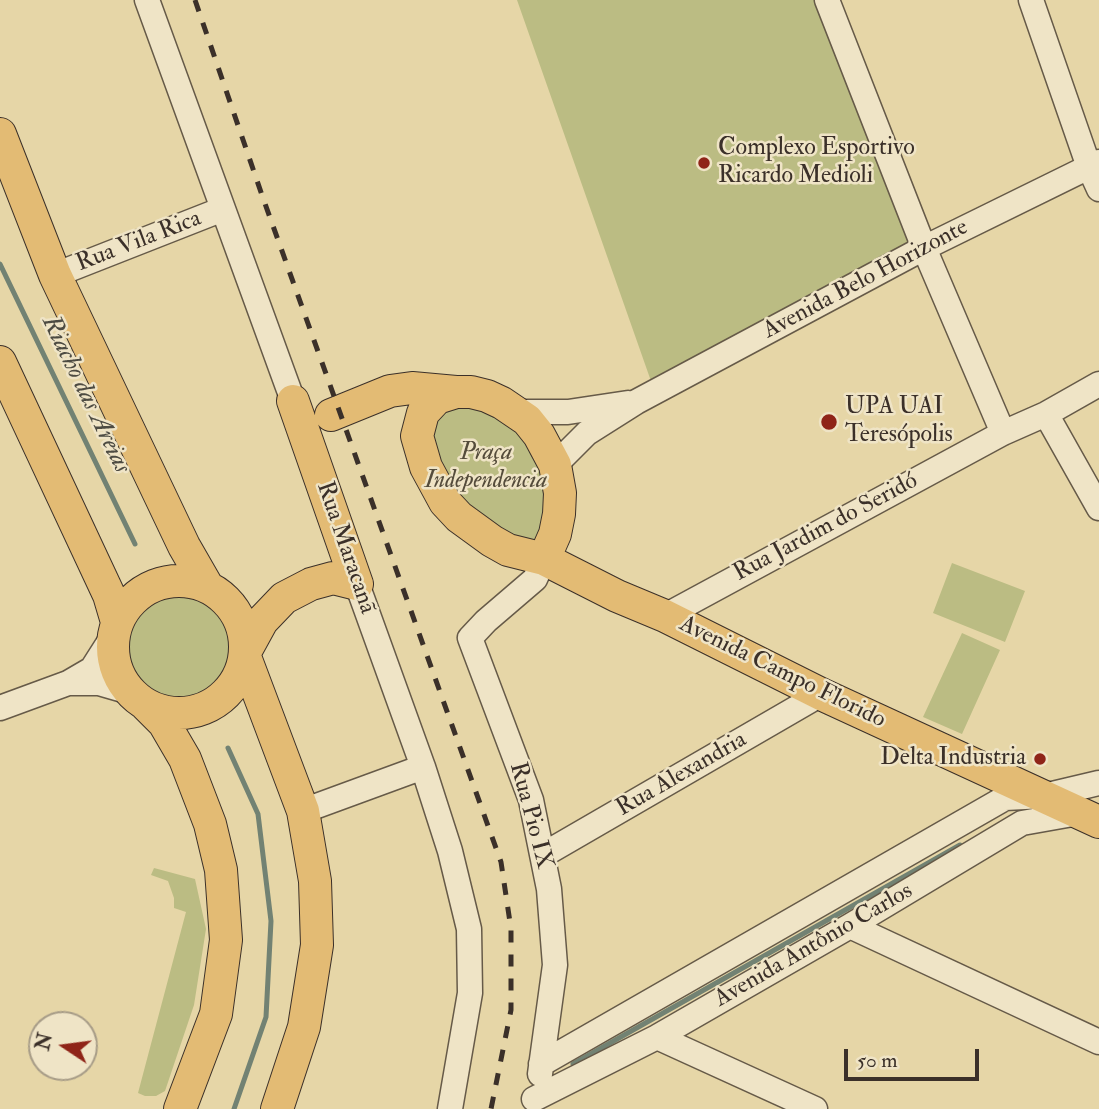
<!DOCTYPE html>
<html>
<head>
<meta charset="utf-8">
<style>
  body { margin:0 }
  #map { position:relative; width:1099px; height:1109px; overflow:hidden; background:#e6d6a7; font-family:"IM FELL Double Pica",serif }
  canvas { display:block }
  .north { position:absolute; left:28px; top:1011px; width:70px; height:70px; box-sizing:border-box; background:#efe4c6; border:2px solid #a79c87; border-radius:50%; rotate:283deg; font-size:19px; font-weight:700; line-height:28px; text-align:center; color:#3b3029 }
  .north::after { content:''; display:block; margin:auto; width:24px; height:32px; background:#8f2418; clip-path:polygon(50% 0,100% 100%,50% 72%,0 100%) }
  .scale { position:absolute; left:844px; top:1049px; width:135px; height:32px; box-sizing:border-box; border:4px solid #3b3029; border-top:0; padding-left:9px; font-size:21px; line-height:24px; white-space:nowrap; color:#3b3029; -webkit-text-stroke:5px #efe4c6; paint-order:stroke }
</style>
</head>
<body>
<div id="map">
<canvas width="1099" height="1109"></canvas>
<div class="north">N</div>
<div class="scale">50 m</div>
</div>
<script>
const ctx = document.querySelector('canvas').getContext('2d');
ctx.lineJoin = 'round';
function paint(path, color) {
  ctx.fillStyle = color;
  ctx.fill(path, 'evenodd');
}
function poly(rows) {
  const path = new Path2D();
  for (const r of rows) {
    if (r.length === 3) {
      path.moveTo(r[0] + r[2], r[1]);
      path.arc(r[0], r[1], r[2], 0, 2 * Math.PI);
      continue;
    }
    path.moveTo(r[0], r[1]);
    for (let i = 2; i < r.length; i += 2) path.lineTo(r[i], r[i + 1]);
  }
  return path;
}
function trace(path, color, width, dash) {
  ctx.strokeStyle = color;
  ctx.lineWidth = width;
  ctx.lineCap = dash ? 'butt' : 'round';
  ctx.setLineDash(dash || []);
  ctx.stroke(path);
}
function write(font, color, halo, rows, align = 'center') {
  ctx.font = font + ' "IM FELL Double Pica",serif';
  ctx.lineWidth = 5;
  ctx.setLineDash([]);
  ctx.textBaseline = 'middle';
  ctx.strokeStyle = halo;
  ctx.fillStyle = color;
  for (const [text, x, y, turn = 0] of rows) {
    ctx.save();
    ctx.translate(x, y);
    ctx.rotate((+turn || 0) * Math.PI / 180);
    ctx.textAlign = isNaN(turn) ? turn : align;
    if (halo) ctx.strokeText(text, 0, 0);
    ctx.fillText(text, 0, 0);
    ctx.restore();
  }
}
paint(poly([
  [517,0,825,0,916,248,652,384],
  [450,402,482,408,521,435,544,470,548,521,541,546,466,518,425,438],
  [952,563,1025,591,1005,642,933,613],
  [178,645,55],
  [962,633,1000,650,962,734,923,717],
  [154,868,195,879,206,929,194,1005,165,1091,156,1096,145,1096,138,1093,186,912,174,908,174,898,168,881,151,875]
]), '#bbbc83');
trace(poly([
  [0,264,135,544],
  [228,748,258,814,271,921,266,1017,234,1109],
  [573,1064,960,845]
]), '#728273', 5);
const minor = poly([
  [147,0,293,401],
  [827,0,924,248,1003,433],
  [1031,0,1089,167,1099,189],
  [55,275,223,209],
  [516,412,568,412,628,403],
  [1046,414,1099,508],
  [555,465,587,433,636,402,924,248,1099,162],
  [357,584,423,767,450,851,469,929,470,993,450,1109],
  [665,616,1003,433,1046,414,1099,384],
  [69,683,99,683,130,692],
  [0,708,68,683,92,669,113,636],
  [303,811,423,767],
  [543,855,821,694],
  [850,926,1099,1042],
  [657,1037,815,1109],
  [541,1064,1005,798,1044,796,1099,783],
  [540,1074,555,965,549,889,531,800,470,638,486,621,535,579,544,559],
  [534,1099,657,1037,850,926,1022,823,1084,812]
]);
const major = poly([
  [0,134,55,275,184,546,207,586],
  [0,362,109,595,117,622],
  [293,401,357,584],
  [331,415,390,391,412,388,456,392],
  [544,559,555,534,559,514,560,493,555,465,539,435,527,420,502,403,487,396,471,392,456,392,437,398,423,413,417,436,426,467,445,502,459,517,492,541,508,550,544,559,617,596,665,616,821,694,1099,822],
  [179,647,66],
  [245,652,262,621,284,598,311,584,333,578,357,584],
  [245,657,303,811,315,881,317,945,304,1027,277,1109],
  [146,705,164,723,185,759,210,824,221,870,226,940,216,1014,180,1109]
]);
trace(minor, '#665a48', 27);
trace(major, '#3b3029', 34);
trace(minor, '#efe4c6', 24);
trace(major, '#e3bb74', 32);
trace(poly([
  [195,0,263,198,501,862,511,929,511,1010,491,1109]
]), '#3b3029', 5, [12, 12]);
for (const [x, y, r, color] of [
  [704,163,7,"#8f2418"],
  [829,422,9,"#8f2418"],
  [1040,759,7,"#8f2418"]
]) {
  const dot = new Path2D();
  dot.arc(x, y, r, 0, 2 * Math.PI);
  ctx.fillStyle = color;
  ctx.fill(dot);
  trace(dot, '#efe4c6', 2.5);
}
write('24px', '#3b3029', '#efe4c6', [
  ["Complexo Esportivo",718,149],
  ["Ricardo Medioli",718,177],
  ["UPA UAI",845,408],
  ["Teresópolis",845,436],
  ["Delta Industria",1026,759,"right"]
], 'left');
write('24px', '#3b3029', '#efe4c6', [
  ["Rua Vila Rica",139,242,-21],
  ["Avenida Belo Horizonte",866,280,-28],
  ["Rua Jardim do Seridó",826,528,-28],
  ["Rua Maracanã",345,548,71],
  ["Avenida Campo Florido",782,673,26],
  ["Rua Alexandria",682,775,-30],
  ["Rua Pio IX",530,816,75],
  ["Avenida Antônio Carlos",814,946,-30]
]);
write('italic 24px', '#554c3b', '#efe4c6', [
  ["Praça",486,454],
  ["Independencia",486,482]
]);
write('italic 26px', '#4d4b42', '#efe4c6', [
  ["Riacho das Areias",85,395,64]
]);
</script>
</body>
</html>
